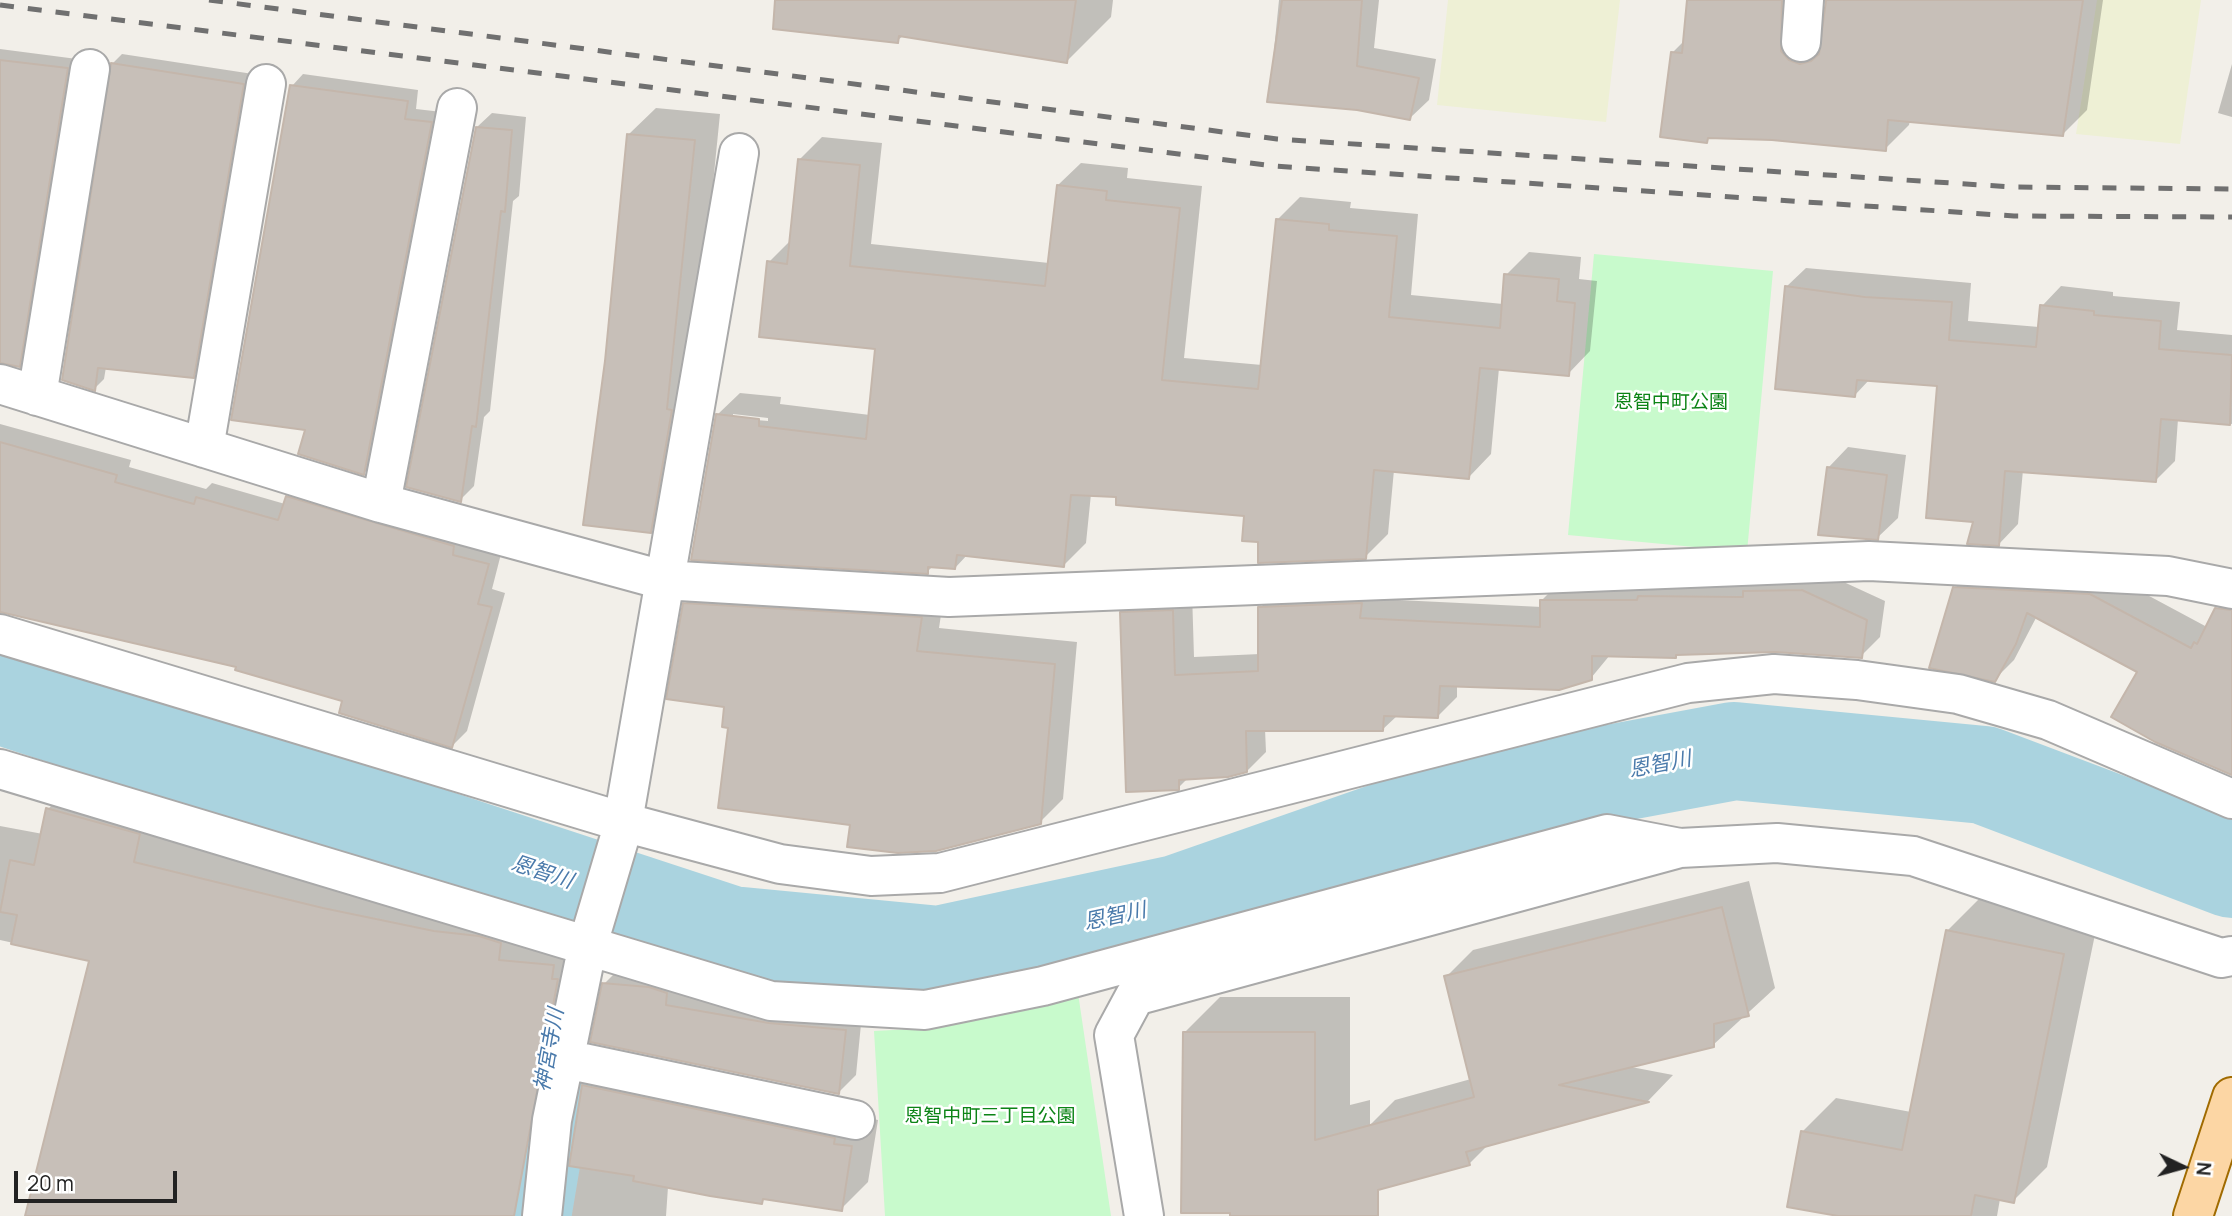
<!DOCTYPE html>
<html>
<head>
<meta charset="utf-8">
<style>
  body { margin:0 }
  #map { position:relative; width:2232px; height:1216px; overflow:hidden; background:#f2efe9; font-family:Manrope,sans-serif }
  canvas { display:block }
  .north { position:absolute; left:2148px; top:1132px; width:70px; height:70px; -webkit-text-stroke:5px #fff; paint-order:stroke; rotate:95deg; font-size:19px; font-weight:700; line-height:28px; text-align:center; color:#222 }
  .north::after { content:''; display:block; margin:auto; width:24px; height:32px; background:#222; clip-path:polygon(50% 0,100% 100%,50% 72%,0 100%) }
  .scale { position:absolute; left:14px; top:1171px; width:163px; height:32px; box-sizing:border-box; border:4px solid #222; border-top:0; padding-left:9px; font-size:21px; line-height:24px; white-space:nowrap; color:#222; -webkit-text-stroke:5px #fff; paint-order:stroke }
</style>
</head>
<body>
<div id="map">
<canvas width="2232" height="1216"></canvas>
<div class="north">N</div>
<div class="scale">20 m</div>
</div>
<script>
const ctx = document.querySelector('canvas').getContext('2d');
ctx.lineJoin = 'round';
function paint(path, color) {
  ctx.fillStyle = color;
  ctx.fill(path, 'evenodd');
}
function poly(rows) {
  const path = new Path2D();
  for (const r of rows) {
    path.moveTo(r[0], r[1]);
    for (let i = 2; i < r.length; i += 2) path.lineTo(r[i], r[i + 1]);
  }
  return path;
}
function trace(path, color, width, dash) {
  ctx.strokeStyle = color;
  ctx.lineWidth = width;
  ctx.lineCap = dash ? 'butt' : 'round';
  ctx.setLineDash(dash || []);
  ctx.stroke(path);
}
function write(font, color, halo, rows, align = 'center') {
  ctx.font = font + ' Manrope,"Noto Sans JP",sans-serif';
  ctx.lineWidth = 5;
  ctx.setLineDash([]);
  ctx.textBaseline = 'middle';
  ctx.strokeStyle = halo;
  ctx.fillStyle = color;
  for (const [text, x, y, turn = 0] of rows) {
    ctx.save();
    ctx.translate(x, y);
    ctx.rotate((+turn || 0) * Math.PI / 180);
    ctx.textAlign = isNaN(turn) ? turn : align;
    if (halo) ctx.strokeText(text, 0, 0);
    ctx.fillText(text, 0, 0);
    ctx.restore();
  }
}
paint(poly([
  [1448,0,1620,0,1606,122,1437,105],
  [2097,0,2201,0,2180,144,2076,134]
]), '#eef0d5');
paint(poly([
  [1594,254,1773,271,1747,552,1568,535],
  [1078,993,1111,1216,885,1216,874,1031,931,1028]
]), '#c8facc');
paint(poly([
  [853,0,1113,0,1111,17,1067,61,904,35,897,41],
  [1279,0,1379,0,1374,48,1436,59,1429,100,1410,118,1357,109,1269,100],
  [1689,0,1804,0,1812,36,1823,40,1827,0,2103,0,2087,110,2063,134,1910,120,1909,125,1885,149,1772,138,1712,136,1706,141,1672,53,1685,40],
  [0,49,77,59,29,355,19,365,0,362],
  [122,54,253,74,203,366,193,376,106,367,104,379,94,389,112,64],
  [2232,64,2232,117,2218,113],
  [303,74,418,90,416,109,442,112,375,462,364,473,307,429,292,86],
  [656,108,720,114,693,383,677,505,650,531,607,361,629,134],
  [492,113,526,117,519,196,513,201,490,411,484,417,474,486,460,500,477,127],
  [822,137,882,143,871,244,1049,263,1058,185,1081,163,1128,168,1127,178,1202,186,1184,358,1262,365,1277,220,1300,197,1351,202,1350,208,1418,214,1411,295,1503,304,1506,275,1529,252,1581,257,1579,279,1597,281,1590,351,1568,374,1499,368,1491,454,1469,477,1394,470,1388,534,1365,557,1259,541,1246,514,1118,495,1091,494,1086,543,1064,565,968,554,955,568,933,566,927,572,717,415,740,393,781,397,780,404,870,415,877,347,769,262,791,240,799,160],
  [733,414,768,418,768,421,733,418],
  [1806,268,1971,283,1968,321,2039,327,2042,306,2061,286,2113,292,2113,296,2180,302,2177,330,2232,335,2232,424,2178,419,2175,461,2156,480,2023,470,2018,524,1999,544,1976,521,1939,384,1870,379,1855,395,1786,287],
  [0,424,131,460,129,467,206,489,212,483,285,504,287,497,302,482,502,550,492,589,505,593,467,731,452,746,344,699,238,666,58,626,0,609],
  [1848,447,1906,455,1898,518,1877,538,1828,468],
  [1975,568,2110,575,2207,627,2217,609,2232,594,2232,768,2139,672,2037,616,2014,660,1994,680,1955,588],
  [1822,572,1885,601,1880,637,1861,656,1775,650,1678,653,1676,656,1610,655,1591,678,1457,685,1457,697,1438,716,1398,715,1382,730,1265,729,1266,752,1247,771,1189,777,1178,788,1122,613,1141,594,1192,592,1194,657,1260,654,1260,608,1279,588,1378,599,1542,607,1542,600,1561,581],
  [708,581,944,595,939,628,1077,642,1063,799,1040,822,852,823,730,727,726,706,685,604],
  [75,782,580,938,556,1206,566,1211,575,1124,583,1086,610,1058,878,1120,868,1182,841,1209,766,1198,761,1202,668,1187,666,1216,33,1216,91,960,0,940,0,826,43,834,48,809],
  [1749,881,1775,988,1713,1045,1626,1066,1673,1075,1648,1101,1489,1144,1469,1164,1371,1136,1368,1216,1232,1216,1185,1032,1220,997,1350,997,1350,1105,1370,1100,1370,1125,1395,1100,1471,1079,1446,977,1473,950],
  [1981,897,2098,920,2047,1167,2013,1201,2000,1199,1997,1216,1847,1216,1802,1132,1836,1098,1911,1112,1947,931],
  [621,967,862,1014,856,1075,839,1092,604,984]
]), '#0003');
trace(poly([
  [0,695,731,935,939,955,1177,904,1481,798,1734,751,1984,775,2232,869],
  [522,1216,547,1067]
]), '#aad3df', 98);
const building = poly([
  [775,0,1076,0,1067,63,899,36,898,43,773,29,775,0],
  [1282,0,1362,0,1357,66,1419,78,1410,120,1357,110,1267,102,1282,0],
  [1687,0,1782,0,1781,51,1789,60,1800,64,1811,61,1819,54,1826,0,2083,0,2063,136,1888,120,1886,151,1772,140,1708,138,1707,143,1660,137,1671,52,1682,53,1687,0],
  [0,60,68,68,20,367,0,363,0,60],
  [111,63,244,84,194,378,98,368,95,391,62,380,111,63],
  [290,85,408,101,405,119,432,122,364,475,298,454,305,430,231,420,290,85],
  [476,127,512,130,505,212,501,211,476,427,472,426,461,502,406,487,476,127],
  [627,134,695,140,667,409,672,410,651,533,583,525,605,361,627,134],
  [798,159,860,165,850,266,1045,286,1057,185,1107,191,1106,200,1180,208,1162,380,1258,389,1276,219,1329,224,1329,230,1397,236,1389,317,1500,328,1504,274,1559,279,1557,301,1575,303,1569,376,1480,368,1469,479,1374,470,1366,559,1258,563,1258,542,1242,541,1244,516,1116,505,1116,497,1071,495,1064,567,957,555,955,569,928,567,928,574,691,560,716,414,759,419,759,426,866,439,875,349,759,337,767,261,787,264,798,159],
  [1785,286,1865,297,1952,302,1949,340,2036,347,2040,305,2094,311,2094,315,2161,321,2159,349,2232,355,2230,425,2161,419,2156,482,2005,471,1999,546,1967,544,1973,522,1926,518,1937,386,1857,380,1855,397,1775,389,1785,286],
  [0,442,117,475,115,482,194,504,196,497,278,520,286,496,454,546,453,555,489,564,478,604,492,607,452,748,339,713,342,701,235,670,236,667,0,612,0,442],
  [1827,467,1887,475,1878,540,1818,535,1827,467],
  [1953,587,2090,594,2191,648,2194,642,2197,644,2215,608,2232,610,2232,775,2155,742,2111,717,2137,672,2027,613,2016,644,1995,682,1929,668,1953,587],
  [1802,590,1867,620,1862,658,1775,652,1676,655,1676,658,1592,656,1592,680,1559,690,1440,686,1438,718,1384,716,1383,731,1246,731,1247,772,1228,777,1179,780,1179,790,1126,792,1120,612,1173,610,1175,675,1258,671,1258,607,1362,603,1360,618,1540,627,1540,600,1637,600,1638,596,1743,597,1743,591,1802,590],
  [683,603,922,617,917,651,1055,664,1041,824,936,851,898,853,847,847,850,825,718,808,728,728,722,727,724,707,666,699,683,603],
  [46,808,140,834,134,862,323,908,434,931,479,936,501,943,499,960,554,965,552,979,558,979,514,1216,25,1216,89,961,11,944,17,915,0,912,10,860,34,865,46,808],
  [1722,907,1749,1016,1714,1024,1714,1047,1559,1085,1649,1102,1466,1152,1470,1165,1378,1190,1378,1216,1230,1216,1230,1213,1181,1213,1183,1032,1315,1032,1315,1140,1474,1097,1444,976,1722,907],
  [1946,930,2064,954,2014,1203,1975,1195,1971,1216,1838,1216,1787,1207,1801,1131,1902,1150,1946,930],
  [602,983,649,987,667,993,666,1005,769,1023,846,1030,839,1094,590,1042,602,983],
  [582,1085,835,1138,834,1144,852,1146,842,1211,763,1199,762,1204,710,1196,633,1181,634,1176,569,1166,582,1085]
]);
paint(building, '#c7bfb8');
trace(building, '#c4b6ab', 2);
const minor = poly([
  [1801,42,1804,0],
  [0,384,381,503,663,580,949,597,1869,561,2168,576,2232,589],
  [37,396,90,69],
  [204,448,266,84],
  [381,503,457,108],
  [0,634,623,822,780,864,871,876,940,873,1688,683,1774,674,1857,680,1958,694,2048,720,2232,799],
  [0,769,771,1001,925,1010,1043,986,1607,834,1680,848],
  [565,1059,855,1120],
  [542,1216,552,1120,588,944,621,833,739,153],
  [1144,1216,1114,1035,1135,996,1680,848,1777,843,1913,856,2221,958,2232,956]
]);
const major = poly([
  [2193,1216,2232,1097]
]);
trace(minor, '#a9a9a9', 42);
trace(major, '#a06b00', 42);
trace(minor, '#fff', 38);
trace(major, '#fcd6a4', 38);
trace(poly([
  [209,0,1277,139,2012,187,2232,189],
  [0,5,1273,166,2014,216,2232,217]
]), '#707070', 5, [14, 14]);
write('19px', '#0c8416', '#fff', [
  ["恩智中町公園",1671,403],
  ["恩智中町三丁目公園",990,1117]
]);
write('italic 21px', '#4a7aab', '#fff', [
  ["恩智川",1660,765,-11],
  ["恩智川",542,873,18],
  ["恩智川",1115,917,-12],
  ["神宮寺川",550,1050,-80]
]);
</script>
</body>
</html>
